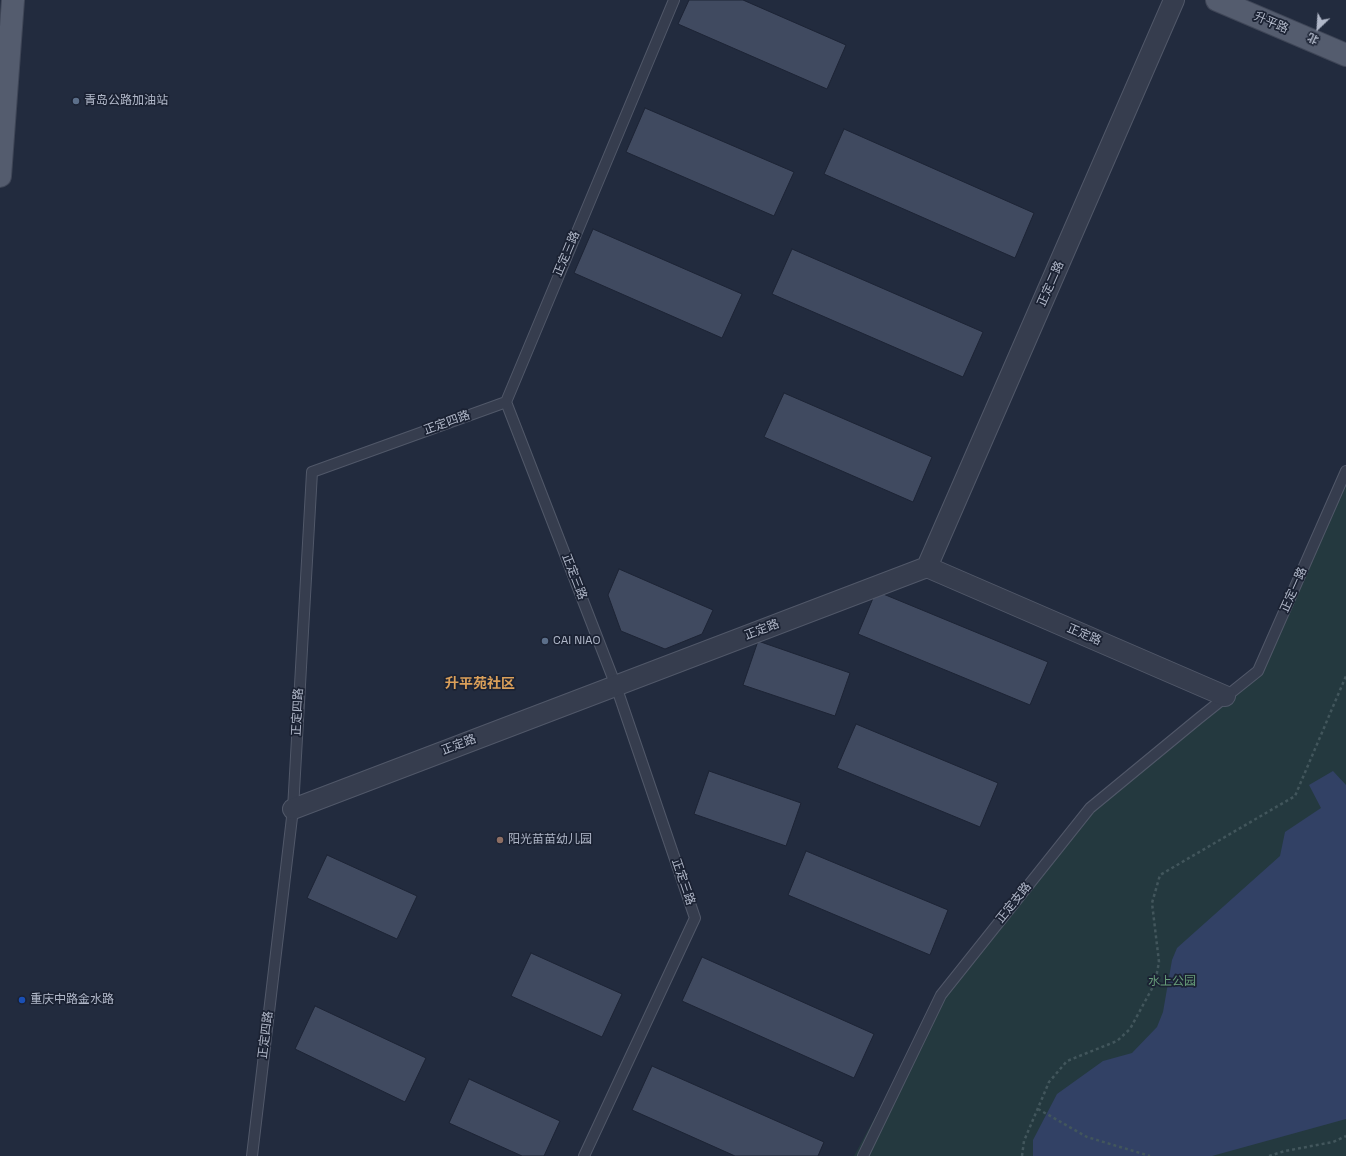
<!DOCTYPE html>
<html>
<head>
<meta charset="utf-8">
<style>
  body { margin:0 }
  #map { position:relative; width:1346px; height:1156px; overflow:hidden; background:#222b3e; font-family:"Space Grotesk","Noto Sans SC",sans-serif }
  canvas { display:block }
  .north { position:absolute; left:1298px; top:8px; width:40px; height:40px; -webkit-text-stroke:3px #1b2233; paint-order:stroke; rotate:205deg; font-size:11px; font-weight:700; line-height:16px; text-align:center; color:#b1b8c9 }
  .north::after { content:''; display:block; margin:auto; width:14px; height:18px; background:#b1b8c9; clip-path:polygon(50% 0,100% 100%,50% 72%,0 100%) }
</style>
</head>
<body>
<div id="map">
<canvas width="1346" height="1156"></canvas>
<div class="north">北</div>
</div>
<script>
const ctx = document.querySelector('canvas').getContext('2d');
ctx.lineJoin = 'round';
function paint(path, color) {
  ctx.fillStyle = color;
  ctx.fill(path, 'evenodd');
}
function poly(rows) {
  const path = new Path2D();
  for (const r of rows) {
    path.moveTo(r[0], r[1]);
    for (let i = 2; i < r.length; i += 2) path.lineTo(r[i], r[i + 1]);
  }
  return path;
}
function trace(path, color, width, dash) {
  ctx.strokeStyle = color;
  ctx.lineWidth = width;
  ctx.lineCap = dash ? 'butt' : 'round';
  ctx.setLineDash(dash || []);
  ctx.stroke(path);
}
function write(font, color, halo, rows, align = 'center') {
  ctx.font = font + ' "Space Grotesk","Noto Sans SC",sans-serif';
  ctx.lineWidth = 3.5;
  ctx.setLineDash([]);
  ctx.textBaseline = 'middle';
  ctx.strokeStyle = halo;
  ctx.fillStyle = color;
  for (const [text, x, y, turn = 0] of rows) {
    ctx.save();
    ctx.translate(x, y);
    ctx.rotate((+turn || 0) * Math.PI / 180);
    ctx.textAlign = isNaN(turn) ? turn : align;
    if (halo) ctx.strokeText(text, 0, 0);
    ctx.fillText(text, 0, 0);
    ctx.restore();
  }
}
paint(poly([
  [1346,471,1346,1156,854,1156,947,984,1090,808,1258,671]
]), '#24393f');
paint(poly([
  [1333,771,1346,785,1346,1119,1212,1156,1033,1156,1033,1140,1057,1094,1103,1061,1132,1053,1157,1027,1163,1012,1172,960,1177,948,1280,856,1285,832,1321,808,1309,785]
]), '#324165');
const building = poly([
  [689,0,743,0,846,45,827,89,678,24,689,0],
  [645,108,794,172,774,216,626,152,645,108],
  [844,129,1034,213,1015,258,824,174,844,129],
  [593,229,742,294,722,338,574,273,593,229],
  [792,249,983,332,963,377,772,294,792,249],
  [784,393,932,457,913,502,764,437,784,393],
  [619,569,713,610,702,634,665,649,621,631,608,595,619,569],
  [876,591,1048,662,1030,705,858,634,876,591],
  [758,641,850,673,835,716,743,685,758,641],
  [856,724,998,783,980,827,837,768,856,724],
  [709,771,801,803,786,846,694,814,709,771],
  [806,851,948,910,930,955,788,895,806,851],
  [327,855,417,896,397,939,307,898,327,855],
  [531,953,622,994,602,1037,511,996,531,953],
  [702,957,874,1034,854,1078,682,1001,702,957],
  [315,1006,426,1058,405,1102,295,1049,315,1006],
  [652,1066,824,1142,818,1156,735,1156,632,1110,652,1066],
  [469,1079,560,1121,544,1156,522,1156,449,1123,469,1079]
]);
paint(building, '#404a60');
trace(building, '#1d2435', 1);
const lane = poly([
  [252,1156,293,809,312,472,506,402],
  [584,1156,695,918,616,686,506,402,674,0],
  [863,1156,941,995,1090,808,1198,719,1258,671,1346,471]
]);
const street = poly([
  [927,567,1174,0],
  [293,809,927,567,1225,696]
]);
const primary = poly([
  [1217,0,1346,55],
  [0,176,13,0]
]);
trace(lane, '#515869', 12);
trace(street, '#515869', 22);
trace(primary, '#3f4657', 24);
trace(poly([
  [1038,1109,1087,1137,1150,1156],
  [1022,1156,1024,1141,1049,1082,1067,1061,1117,1041,1130,1029,1155,983,1159,962,1152,903,1160,875,1295,796,1346,676],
  [1269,1156,1285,1151,1333,1142,1346,1136]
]), '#42565c', 2.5, [3, 3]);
trace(lane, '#363d4e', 10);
trace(street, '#363d4e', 20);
trace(primary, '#545c6e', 22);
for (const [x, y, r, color] of [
  [76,101,4,"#5c6f8a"],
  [545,641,4,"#5c6f8a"],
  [500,840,4,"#8d6e63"],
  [22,1000,4,"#1a4fb4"]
]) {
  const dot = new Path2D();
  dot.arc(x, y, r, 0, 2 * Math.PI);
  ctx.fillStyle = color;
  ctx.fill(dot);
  trace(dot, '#1b2233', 1.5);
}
write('12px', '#b1b8c9', '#1b2233', [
  ["升平路",1271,23,23],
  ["正定三路",567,254,-67],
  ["正定二路",1051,284,-66],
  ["正定四路",447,423,-20],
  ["正定三路",574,577,69],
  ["正定一路",1294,590,-66],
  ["正定路",762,630,-21],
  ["正定路",1084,635,23],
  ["正定四路",298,712,-87],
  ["正定路",459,745,-21],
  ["正定三路",683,882,71],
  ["正定支路",1014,903,-51],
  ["正定四路",266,1035,-83]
]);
write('12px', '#b1b8c9', '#1b2233', [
  ["青岛公路加油站",84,101],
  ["CAI NIAO",553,641],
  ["阳光苗苗幼儿园",508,840],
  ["重庆中路金水路",30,1000]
], 'left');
write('12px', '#679c79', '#1b2233', [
  ["水上公园",1172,982]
]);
write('bold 14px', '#dba05a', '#1b2233', [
  ["升平苑社区",480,684]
]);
</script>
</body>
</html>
